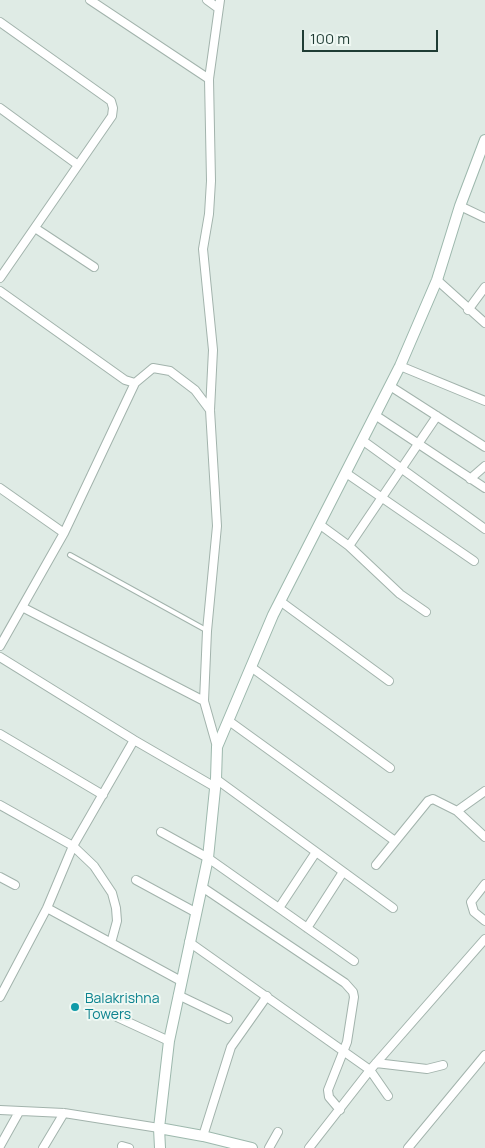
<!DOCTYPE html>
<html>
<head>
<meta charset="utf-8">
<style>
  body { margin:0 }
  #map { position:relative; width:485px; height:1148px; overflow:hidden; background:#dfebe5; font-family:Manrope,sans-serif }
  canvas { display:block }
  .scale { position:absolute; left:302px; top:30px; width:136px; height:22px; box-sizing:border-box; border:2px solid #1f3c34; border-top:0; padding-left:6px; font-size:15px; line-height:18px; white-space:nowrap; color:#1f3c34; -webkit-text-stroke:4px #eff8f3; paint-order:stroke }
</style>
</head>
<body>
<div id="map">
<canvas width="485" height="1148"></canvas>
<div class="scale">100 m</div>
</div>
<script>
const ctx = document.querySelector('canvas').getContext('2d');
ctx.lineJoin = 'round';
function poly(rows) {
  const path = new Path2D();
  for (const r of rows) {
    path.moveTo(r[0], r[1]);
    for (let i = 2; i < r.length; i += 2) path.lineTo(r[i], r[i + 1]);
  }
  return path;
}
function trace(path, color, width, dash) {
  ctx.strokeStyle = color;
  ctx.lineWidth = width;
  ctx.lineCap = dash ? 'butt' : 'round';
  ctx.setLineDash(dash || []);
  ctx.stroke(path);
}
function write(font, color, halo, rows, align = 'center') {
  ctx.font = font + ' Manrope,sans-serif';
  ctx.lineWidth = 4;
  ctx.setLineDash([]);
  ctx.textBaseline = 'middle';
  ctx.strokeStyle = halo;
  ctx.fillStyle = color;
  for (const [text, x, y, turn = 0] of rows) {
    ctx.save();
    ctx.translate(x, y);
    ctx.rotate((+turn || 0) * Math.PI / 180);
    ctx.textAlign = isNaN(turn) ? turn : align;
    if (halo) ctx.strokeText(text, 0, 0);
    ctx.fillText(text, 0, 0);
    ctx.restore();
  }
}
const lane = poly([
  [70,555,206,630]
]);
const street = poly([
  [90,0,209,79],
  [207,0,218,8],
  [0,22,104,96,111,101,113,108,112,116,0,278],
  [0,108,78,165],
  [460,206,485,218],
  [35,228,94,267],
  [437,280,485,323],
  [0,291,125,380,135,383],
  [468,310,485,287],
  [400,366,485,401],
  [390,386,485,447],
  [375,415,485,488],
  [362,440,485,529],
  [346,473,474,561],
  [470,479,485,466],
  [0,488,64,533],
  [319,524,349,546,400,594,426,612],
  [349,546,437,416],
  [280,601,389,681],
  [22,607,204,701],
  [0,646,64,533,135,383,153,368,170,371,195,390,210,410],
  [0,657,134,740,215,787],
  [251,667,390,768],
  [229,721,395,841],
  [0,734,103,795],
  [217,747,204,701,207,631,217,526,210,410,213,350,203,249,209,214,211,181,209,79,220,0],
  [216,779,393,908],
  [0,805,73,846,94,866,112,893,116,908,117,921,111,943],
  [457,811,485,791],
  [161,832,208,858,354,961],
  [376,865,428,801,433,799,457,811,485,837],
  [0,877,15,885],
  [136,880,195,912],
  [485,884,471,902,474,912,485,921],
  [202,887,345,983,353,992,354,997,347,1042,328,1090,329,1097,340,1110],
  [47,908,181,981],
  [279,908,316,852],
  [307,928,343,872],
  [189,942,370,1070,388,1096],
  [178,995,228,1019],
  [0,997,47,908,73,846,134,740],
  [117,1017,169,1041],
  [376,1063,427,1069,443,1065],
  [0,1110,64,1113,159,1128],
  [203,1136,231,1047,267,996],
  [0,1146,19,1112],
  [122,1146,129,1148],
  [43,1148,64,1113],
  [269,1148,278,1132],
  [309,1148,370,1070,485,939],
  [408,1148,485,1055]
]);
const secondary = poly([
  [159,1128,203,1136,252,1148],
  [160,1148,159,1128,169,1041,208,858,216,779,217,747,273,615,400,366,437,280,460,206,485,140]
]);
trace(lane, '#a2b3ac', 6);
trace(street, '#a2b3ac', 10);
trace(secondary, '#9db8ad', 12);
trace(lane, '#fff', 4);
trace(street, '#fff', 8);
trace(secondary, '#fff', 10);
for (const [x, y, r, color] of [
  [75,1007,5,"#0f9aa8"]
]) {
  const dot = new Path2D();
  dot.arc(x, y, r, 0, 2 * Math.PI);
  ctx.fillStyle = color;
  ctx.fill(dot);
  trace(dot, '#eff8f3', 2);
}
write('14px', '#0d838f', '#eff8f3', [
  ["Balakrishna",85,999],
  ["Towers",85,1015]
], 'left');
</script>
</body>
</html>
